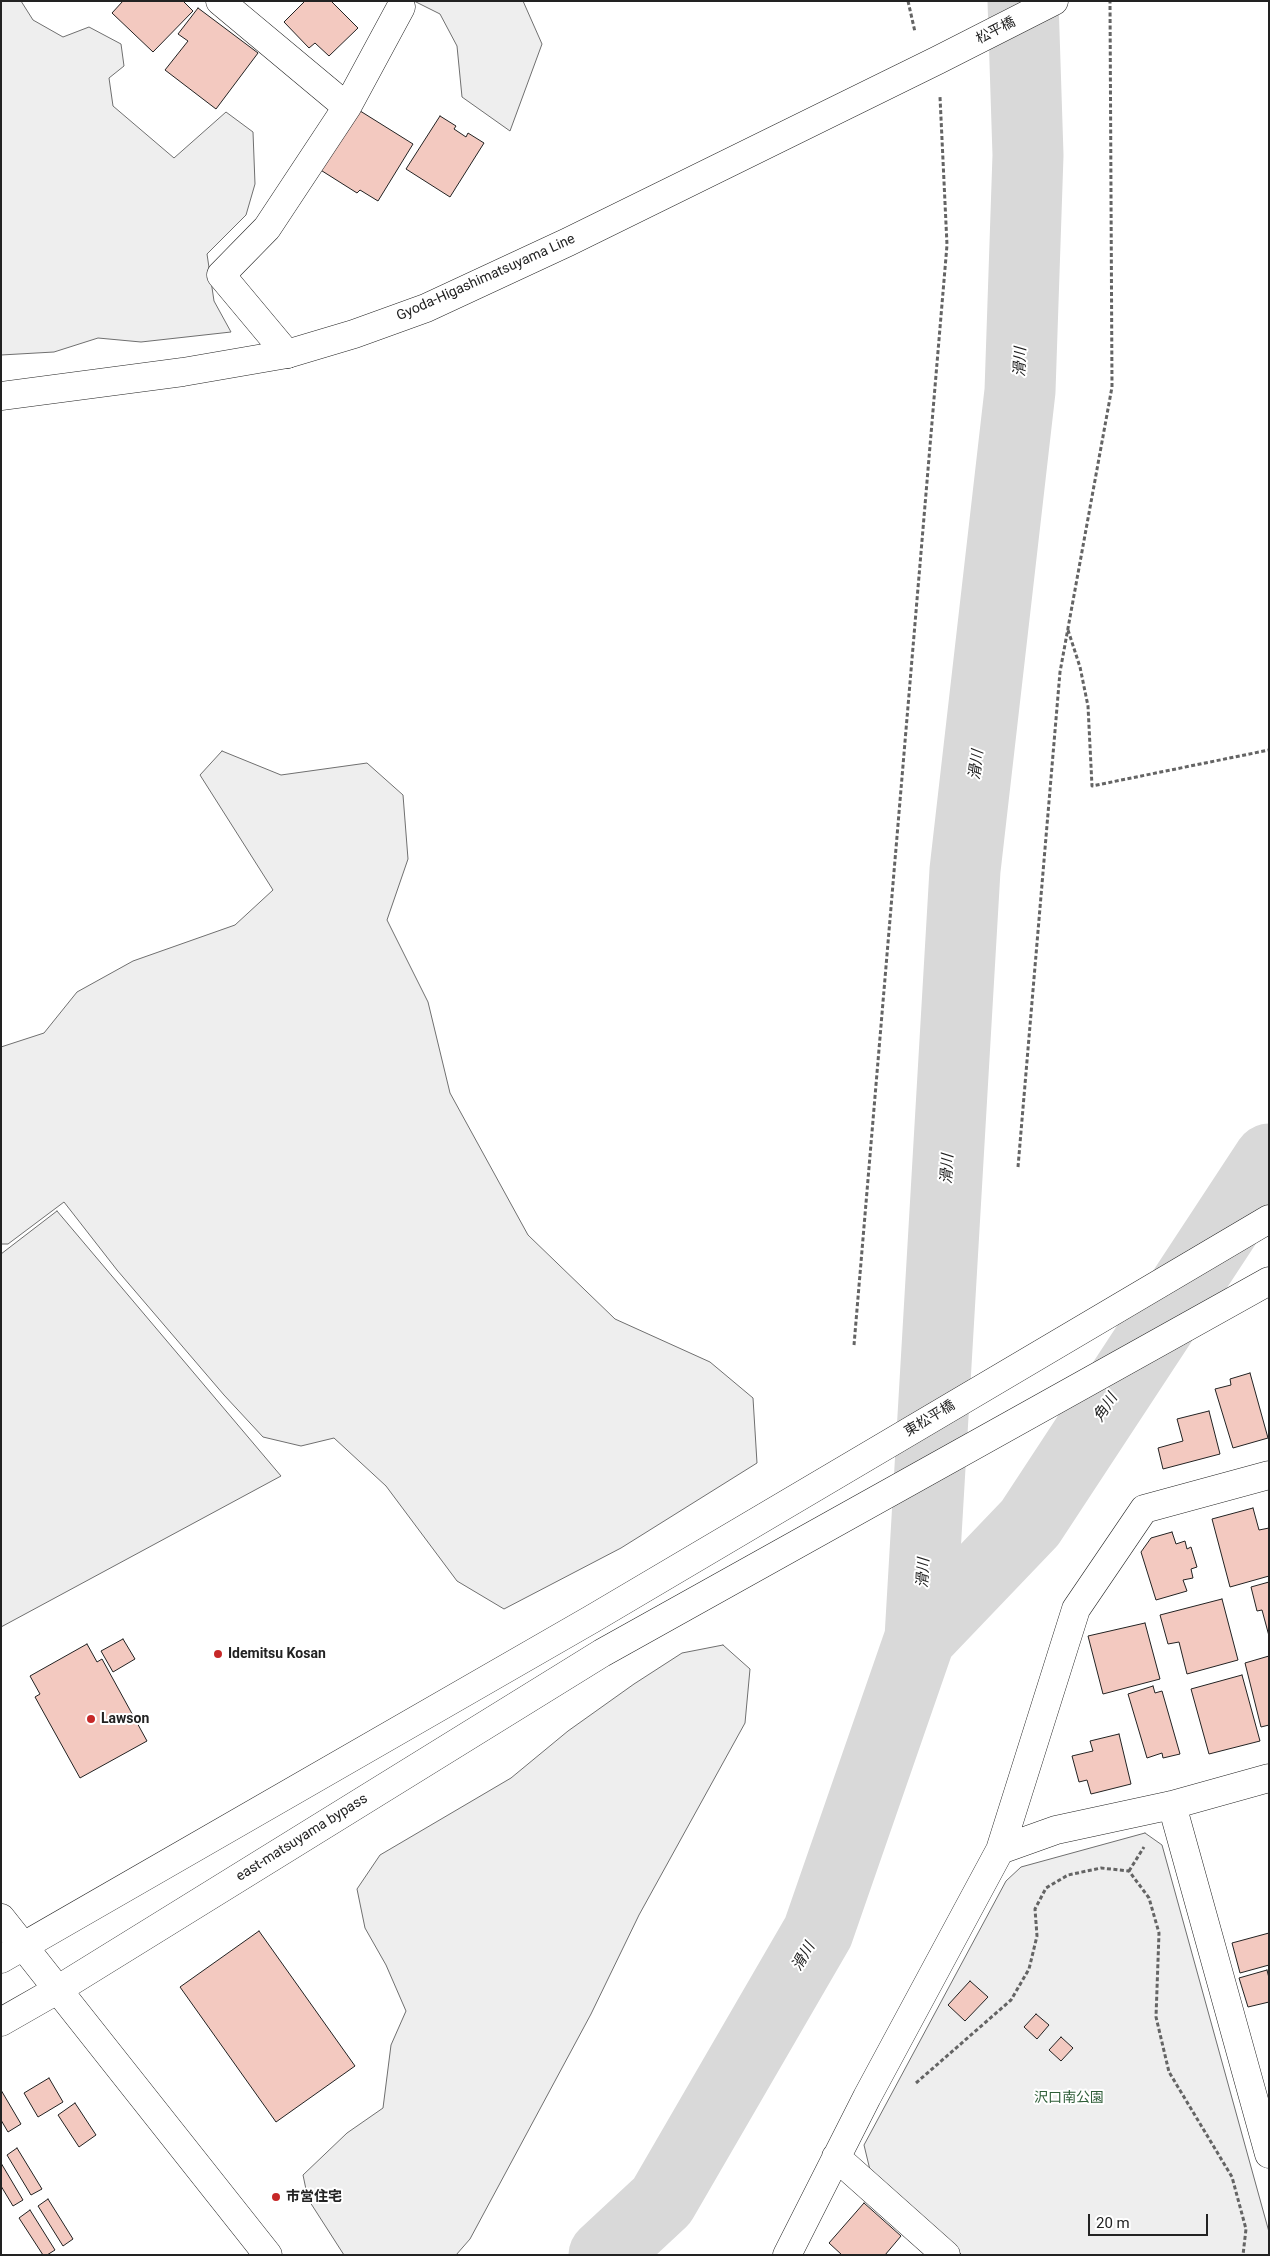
<!DOCTYPE html>
<html>
<head>
<meta charset="utf-8">
<style>
  body { margin:0 }
  #map { position:relative; width:1270px; height:2256px; overflow:hidden; background:#fff; font-family:Roboto,sans-serif }
  canvas { display:block }
  .frame { position:absolute; inset:0; border:2px solid #222; pointer-events:none }
  .scale { position:absolute; left:1088px; top:2214px; width:120px; height:22px; box-sizing:border-box; border:2px solid #222; border-top:0; padding-left:6px; font-size:15px; line-height:18px; white-space:nowrap; color:#222; -webkit-text-stroke:4px #fff; paint-order:stroke }
</style>
</head>
<body>
<div id="map">
<canvas width="1270" height="2256"></canvas>
<div class="frame"></div>
<div class="scale">20 m</div>
</div>
<script>
const ctx = document.querySelector('canvas').getContext('2d');
ctx.lineJoin = 'round';
function paint(path, color) {
  ctx.fillStyle = color;
  ctx.fill(path, 'evenodd');
}
function poly(rows) {
  const path = new Path2D();
  for (const r of rows) {
    path.moveTo(r[0], r[1]);
    for (let i = 2; i < r.length; i += 2) path.lineTo(r[i], r[i + 1]);
  }
  return path;
}
function trace(path, color, width, dash) {
  ctx.strokeStyle = color;
  ctx.lineWidth = width;
  ctx.lineCap = dash ? 'butt' : 'round';
  ctx.setLineDash(dash || []);
  ctx.stroke(path);
}
function write(font, color, halo, rows, align = 'center') {
  ctx.font = font + ' Roboto,"Noto Sans JP",sans-serif';
  ctx.lineWidth = 4;
  ctx.setLineDash([]);
  ctx.textBaseline = 'middle';
  ctx.strokeStyle = halo;
  ctx.fillStyle = color;
  for (const [text, x, y, turn = 0] of rows) {
    ctx.save();
    ctx.translate(x, y);
    ctx.rotate((+turn || 0) * Math.PI / 180);
    ctx.textAlign = isNaN(turn) ? turn : align;
    if (halo) ctx.strokeText(text, 0, 0);
    ctx.fillText(text, 0, 0);
    ctx.restore();
  }
}
const green = poly([
  [1,1,21,1,33,20,63,37,89,27,121,44,124,66,109,78,113,106,174,158,226,112,253,132,255,184,246,215,207,254,214,301,231,332,141,342,98,338,54,352,1,355,1,1],
  [414,1,523,1,542,44,510,131,462,97,457,46,440,14,414,1],
  [222,751,281,775,367,763,403,795,408,859,387,920,428,1002,450,1093,528,1235,615,1319,710,1362,753,1398,757,1463,621,1548,504,1609,457,1581,386,1486,334,1438,301,1446,263,1437,224,1395,117,1270,64,1202,8,1244,1,1244,1,1047,44,1033,77,992,133,961,235,925,273,890,200,775,222,751],
  [723,1645,750,1669,745,1723,639,1915,591,2014,470,2239,456,2255,344,2255,308,2199,303,2175,347,2133,383,2108,391,2045,406,2011,386,1965,365,1928,357,1889,380,1855,511,1778,568,1731,634,1684,682,1653,723,1645],
  [1145,1833,1162,1845,1269,2232,1269,2255,962,2255,870,2170,864,2145,1006,1881,1021,1867,1145,1833]
]);
paint(green, '#eee');
trace(green, '#6f6f6f', 1);
const parking = poly([
  [57,1211,281,1476,1,1627,1,1254,57,1211]
]);
paint(parking, '#ededed');
trace(parking, '#6f6f6f', 1);
trace(poly([
  [920,1638,1030,1523,1269,1159],
  [604,2255,662,2201,818,1932,920,1638,965,870,1020,391,1028,155,1023,1]
]), '#d9d9d9', 71);
const building = poly([
  [123,1,183,1,193,11,153,52,112,13,123,1],
  [305,1,331,1,358,28,329,56,315,43,309,48,284,22,305,1],
  [198,8,258,53,216,109,165,70,188,41,178,34,198,8],
  [357,109,413,144,378,201,360,190,357,193,319,169,357,109],
  [440,116,456,126,454,129,466,137,468,133,484,143,450,197,406,169,440,116],
  [1250,1373,1268,1438,1233,1448,1215,1389,1231,1385,1230,1379,1250,1373],
  [1209,1411,1220,1454,1163,1469,1158,1448,1183,1441,1177,1419,1209,1411],
  [1253,1508,1259,1530,1269,1528,1269,1576,1230,1587,1212,1519,1253,1508],
  [1172,1532,1176,1544,1185,1541,1187,1549,1191,1547,1197,1567,1191,1569,1193,1578,1183,1580,1187,1591,1156,1600,1141,1552,1151,1538,1172,1532],
  [1269,1582,1269,1636,1262,1610,1257,1611,1251,1587,1269,1582],
  [1222,1599,1238,1660,1187,1674,1179,1642,1168,1644,1160,1615,1222,1599],
  [1145,1623,1160,1679,1103,1694,1088,1636,1145,1623],
  [123,1639,135,1659,113,1672,101,1651,123,1639],
  [87,1644,97,1662,102,1659,147,1741,80,1778,35,1697,40,1694,30,1676,87,1644],
  [1269,1656,1269,1725,1261,1727,1245,1663,1269,1656],
  [1242,1675,1260,1741,1209,1754,1191,1689,1242,1675],
  [1153,1686,1155,1693,1162,1691,1180,1754,1163,1758,1162,1753,1147,1758,1128,1694,1153,1686],
  [1119,1734,1131,1784,1091,1794,1087,1780,1079,1782,1072,1756,1093,1751,1090,1741,1119,1734],
  [259,1931,355,2066,276,2122,180,1987,259,1931],
  [1269,1933,1269,1965,1240,1973,1232,1943,1269,1933],
  [1267,1970,1269,1978,1269,2002,1248,2007,1239,1978,1267,1970],
  [970,1981,988,1997,965,2021,948,2005,970,1981],
  [1036,2014,1049,2025,1037,2039,1024,2027,1036,2014],
  [1061,2037,1073,2048,1061,2061,1049,2050,1061,2037],
  [49,2078,63,2102,38,2117,24,2093,49,2078],
  [1,2090,21,2124,8,2132,1,2120,1,2090],
  [75,2103,96,2135,79,2147,58,2115,75,2103],
  [17,2148,42,2189,31,2195,7,2155,17,2148],
  [1,2163,23,2200,13,2206,1,2186,1,2163],
  [48,2199,73,2239,63,2246,38,2206,48,2199],
  [864,2203,901,2236,885,2255,842,2255,829,2243,864,2203],
  [30,2210,55,2250,47,2255,43,2255,19,2218,30,2210]
]);
paint(building, '#f3c9c0');
trace(building, '#222', 1);
const minor = poly([
  [220,1,347,107],
  [287,354,221,275,267,228,347,107,401,7],
  [1172,1805,1269,2154],
  [1000,1850,1056,1830,1172,1805,1269,1778],
  [836,2157,946,2255],
  [787,2255,867,2097,1000,1850,1076,1609,1144,1509,1269,1475]
]);
const tertiary = poly([
  [1,1918,268,2255]
]);
const primary = poly([
  [1,396,183,372,287,354,354,334,426,308,568,242,938,60,1054,1]
]);
const trunk = poly([
  [1,1959,592,1619,1269,1219],
  [1,2022,57,1990,602,1653,1269,1281]
]);
trace(minor, '#222', 29);
trace(tertiary, '#222', 29);
trace(primary, '#222', 29);
trace(trunk, '#222', 29);
trace(poly([
  [908,1,915,32],
  [1068,630,1080,667,1088,706,1092,786,1269,750],
  [1018,1167,1060,672,1112,387,1110,1],
  [854,1345,947,245,940,97],
  [1129,1871,1144,1847],
  [916,2083,1011,2000,1029,1969,1037,1936,1035,1909,1046,1888,1068,1875,1101,1868,1129,1871,1149,1898,1159,1933,1156,2017,1169,2072,1232,2177,1246,2229,1243,2255]
]), '#646464', 3, [4, 2.5]);
trace(minor, '#fff', 28);
trace(tertiary, '#fff', 28);
trace(primary, '#fff', 28);
trace(trunk, '#fff', 28);
for (const [x, y, r, color] of [
  [218,1654,5,"#c62828"],
  [91,1719,5,"#c62828"],
  [276,2197,5,"#c62828"]
]) {
  const dot = new Path2D();
  dot.arc(x, y, r, 0, 2 * Math.PI);
  ctx.fillStyle = color;
  ctx.fill(dot);
  trace(dot, '#fff', 2);
}
write('14px', '#222', '#fff', [
  ["松平橋",996,31,-27],
  ["Gyoda-Higashimatsuyama Line",486,278,-24],
  ["東松平橋",930,1419,-31],
  ["east-matsuyama bypass",302,1838,-32]
]);
write('bold 14px', '#222', '#fff', [
  ["Idemitsu Kosan",228,1654],
  ["Lawson",101,1719],
  ["市営住宅",286,2197]
], 'left');
write('14px', '#2f5e38', '#fff', [
  ["沢口南公園",1069,2098]
]);
write('italic 15px', '#222', '#fff', [
  ["滑川",1021,362,-88],
  ["滑川",977,765,-83],
  ["滑川",948,1169,-87],
  ["角川",1106,1408,-57],
  ["滑川",924,1573,-87],
  ["滑川",804,1957,-60]
]);
</script>
</body>
</html>
